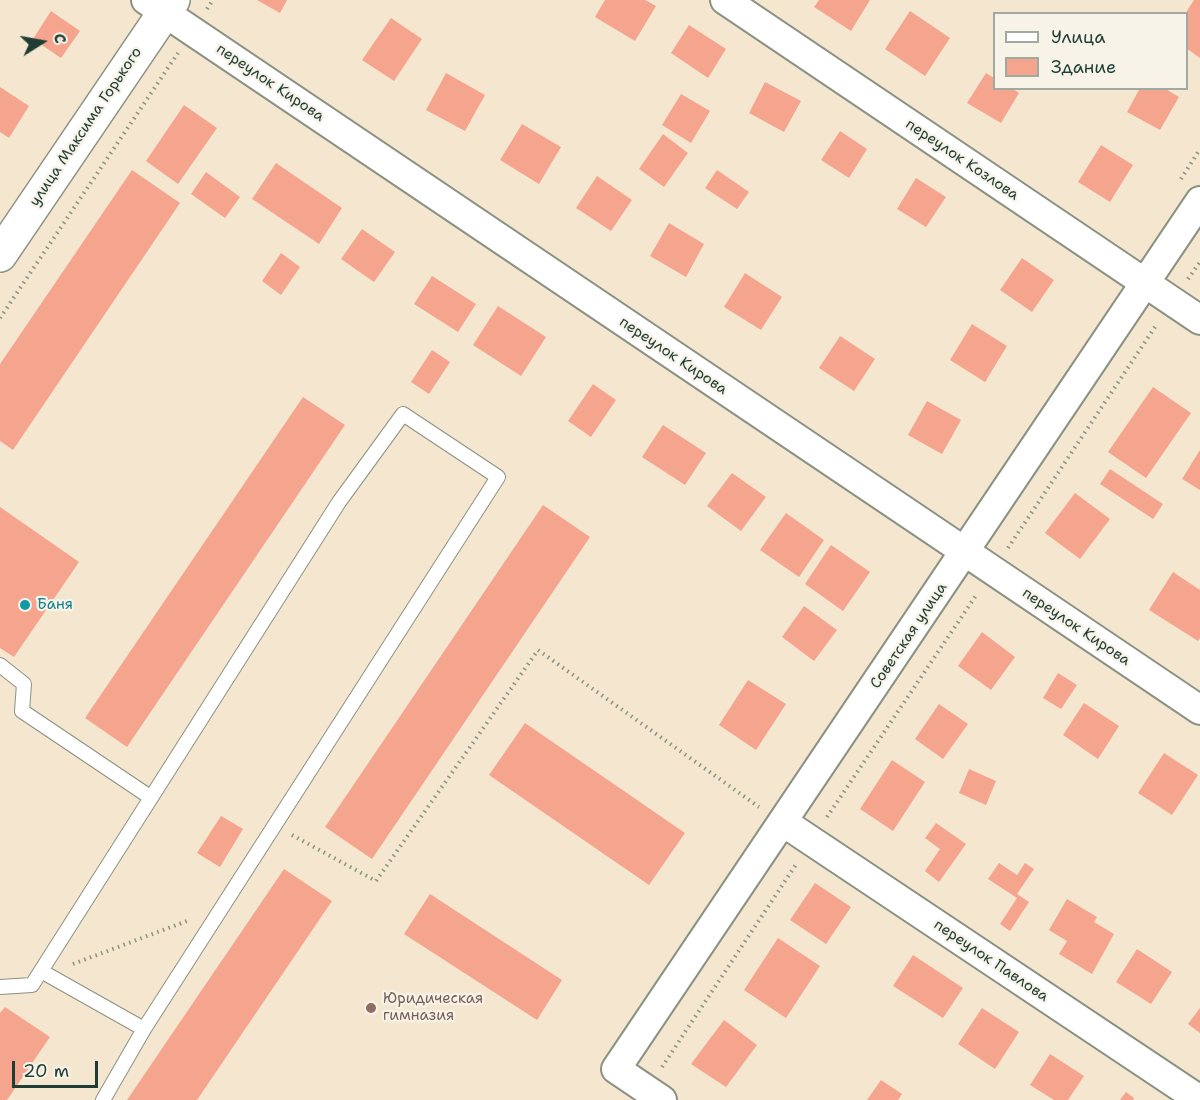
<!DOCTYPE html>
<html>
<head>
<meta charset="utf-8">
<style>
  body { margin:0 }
  #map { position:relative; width:1200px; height:1100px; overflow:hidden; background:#f5e6d0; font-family:"Shantell Sans",sans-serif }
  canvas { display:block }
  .legend { position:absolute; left:993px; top:12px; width:195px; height:78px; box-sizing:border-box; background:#f7f3e8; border:2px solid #a1aaa0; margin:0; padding:8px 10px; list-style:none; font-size:18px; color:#1f3d34 }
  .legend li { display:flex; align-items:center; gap:12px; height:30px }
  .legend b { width:30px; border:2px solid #a1aaa0 }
  .north { position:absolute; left:12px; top:12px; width:60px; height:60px; -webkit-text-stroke:4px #f7f3e8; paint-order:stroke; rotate:79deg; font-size:16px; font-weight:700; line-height:24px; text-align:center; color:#1f3d34 }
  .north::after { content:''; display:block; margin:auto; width:21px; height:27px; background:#1f3d34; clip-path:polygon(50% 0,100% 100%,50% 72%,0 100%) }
  .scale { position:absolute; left:12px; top:1061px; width:86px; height:27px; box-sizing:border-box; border:3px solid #1f3d34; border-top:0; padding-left:8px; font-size:18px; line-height:21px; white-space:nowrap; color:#1f3d34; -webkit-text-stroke:4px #f7f3e8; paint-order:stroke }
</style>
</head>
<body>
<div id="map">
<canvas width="1200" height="1100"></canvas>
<ul class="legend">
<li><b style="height:8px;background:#fff"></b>Улица</li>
<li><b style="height:16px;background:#f5a58e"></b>Здание</li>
</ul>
<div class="north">С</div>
<div class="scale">20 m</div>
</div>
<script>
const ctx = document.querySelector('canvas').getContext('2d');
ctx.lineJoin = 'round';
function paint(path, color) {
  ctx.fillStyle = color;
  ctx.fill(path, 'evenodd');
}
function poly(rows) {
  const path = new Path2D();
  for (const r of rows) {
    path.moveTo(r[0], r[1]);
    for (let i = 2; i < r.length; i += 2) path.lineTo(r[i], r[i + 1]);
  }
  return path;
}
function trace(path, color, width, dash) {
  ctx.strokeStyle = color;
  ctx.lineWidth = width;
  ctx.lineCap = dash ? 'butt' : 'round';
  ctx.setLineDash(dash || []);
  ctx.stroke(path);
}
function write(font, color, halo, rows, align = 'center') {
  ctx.font = font + ' "Shantell Sans",sans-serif';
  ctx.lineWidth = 4.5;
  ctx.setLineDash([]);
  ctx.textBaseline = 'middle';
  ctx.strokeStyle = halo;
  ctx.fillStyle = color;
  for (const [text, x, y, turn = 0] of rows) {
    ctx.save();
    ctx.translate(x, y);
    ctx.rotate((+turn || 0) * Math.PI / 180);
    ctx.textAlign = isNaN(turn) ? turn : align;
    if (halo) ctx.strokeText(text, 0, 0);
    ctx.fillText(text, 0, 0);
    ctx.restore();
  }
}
paint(poly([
  [257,0,287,0,280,13],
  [605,0,645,0,656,6,635,41,595,17],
  [819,0,870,0,851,31,814,7],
  [1194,0,1200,0,1200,58,1186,48,1186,14,1185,14],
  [51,11,80,31,61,58,33,39],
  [910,11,950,38,925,76,885,49],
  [391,18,422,39,394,81,362,60],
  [689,25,726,49,708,78,671,53],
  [446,73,485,95,465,131,426,110],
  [986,73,994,78,994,88,1012,88,1019,93,1001,123,967,103],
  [765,82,801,101,784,132,749,113],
  [0,87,29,106,9,138,0,132],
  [1140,88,1164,88,1179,97,1160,130,1127,112],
  [681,94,710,111,691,143,662,125],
  [184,105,217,128,178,184,146,161],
  [522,124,561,147,539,184,500,160],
  [840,131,867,149,849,178,821,160],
  [663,134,688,153,664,187,639,169],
  [1101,145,1133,165,1110,202,1078,182],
  [276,163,342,208,319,244,252,199],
  [132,170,180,203,13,450,0,441,0,364],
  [717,170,749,192,737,209,705,188],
  [206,172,240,197,225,218,191,194],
  [597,176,632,200,611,231,576,208],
  [916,178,946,197,926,227,897,209],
  [669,223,704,244,686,277,650,256],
  [362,229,395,252,374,282,341,259],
  [281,253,300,267,281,295,262,281],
  [1022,258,1054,280,1032,312,1000,290],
  [745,273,782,297,761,330,724,307],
  [432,276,476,304,458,332,414,304],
  [498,306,546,337,521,376,473,345],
  [972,324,1007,346,985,382,950,360],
  [840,336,875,359,854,391,819,368],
  [432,350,450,362,429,394,411,382],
  [593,384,616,400,591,437,568,421],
  [1153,387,1191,413,1146,478,1108,452],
  [303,397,345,425,127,747,85,718],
  [927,401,961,420,942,454,908,435],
  [663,425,706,453,685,485,642,457],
  [1200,450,1200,490,1182,479],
  [1110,469,1163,504,1153,519,1100,484],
  [732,473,766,497,741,531,707,506],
  [1075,493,1110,519,1080,559,1045,533],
  [543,505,590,537,372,859,325,827],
  [0,507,79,562,14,657,0,648],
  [786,513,824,540,799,577,760,550],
  [831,545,870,572,843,611,805,584],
  [1173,572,1200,590,1200,638,1198,641,1149,610],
  [804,606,837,630,814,661,782,637],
  [982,632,1015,657,991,690,958,666],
  [1058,673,1077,685,1061,709,1043,698],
  [748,680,786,704,756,750,719,725],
  [1084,703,1119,726,1098,759,1063,735],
  [939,704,968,724,943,759,915,739],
  [525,723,685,833,649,885,489,775],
  [1164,753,1198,775,1172,815,1138,793],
  [892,760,925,782,893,831,860,809],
  [969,769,996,781,986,805,959,793],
  [221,816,243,829,220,867,197,853],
  [936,823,966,844,939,882,925,871,940,849,925,838],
  [999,863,1017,875,1025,863,1034,869,1017,894,1029,902,1010,931,1000,924,1017,898,988,879],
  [284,869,332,901,197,1100,127,1100],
  [815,883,851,907,826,944,790,920],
  [430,894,562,980,537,1020,404,934],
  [1067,899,1097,917,1094,922,1114,934,1092,974,1059,954,1067,941,1049,930],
  [778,938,820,966,786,1018,744,990],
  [1137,949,1172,972,1151,1004,1116,982],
  [913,955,963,988,943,1018,893,986],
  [5,1007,50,1037,7,1100,0,1100,0,1013],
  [982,1008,1019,1032,995,1069,958,1044],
  [1200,1008,1200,1033,1188,1024],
  [724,1020,757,1045,726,1087,691,1064],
  [1050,1054,1084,1076,1068,1100,1054,1100,1030,1085],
  [881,1080,902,1094,898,1100,867,1100],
  [1126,1092,1134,1098,1133,1100,1120,1100]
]), '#f5a58e');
const lane = poly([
  [0,665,24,684,22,711,150,797],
  [0,987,32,985,339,502,403,414,498,477,144,1029,41,971],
  [103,1100,144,1029]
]);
const street = poly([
  [146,0,1200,710],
  [725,0,1200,320],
  [783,822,1200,1100],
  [662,1100,616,1069,1200,201]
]);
const secondary = poly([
  [0,255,173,0]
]);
trace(lane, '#8a9282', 16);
trace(street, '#8a9282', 32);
trace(secondary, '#8a9282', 36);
trace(poly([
  [207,9,213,0],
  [1181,179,1200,149],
  [1188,279,1200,262],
  [0,318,178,53],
  [1008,548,1157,324],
  [827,817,977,594],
  [292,835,376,881,538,650,759,807],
  [73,964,187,921],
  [662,1067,797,863]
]), '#8a9282', 4, [1.5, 4.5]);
trace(lane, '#fff', 14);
trace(street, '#fff', 28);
trace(secondary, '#fff', 33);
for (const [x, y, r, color] of [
  [25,605,6,"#0f9aa8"],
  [371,1008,6,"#8d6e63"]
]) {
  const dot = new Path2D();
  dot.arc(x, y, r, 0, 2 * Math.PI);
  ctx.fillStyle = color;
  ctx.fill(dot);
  trace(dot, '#f7f3e8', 2);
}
write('15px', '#1f3d34', '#f7f3e8', [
  ["переулок Кирова",270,83,34],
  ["улица Максима Горького",86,127,-56],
  ["переулок Козлова",962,160,34],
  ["переулок Кирова",673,356,34],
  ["переулок Кирова",1076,627,34],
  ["Советская улица",909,636,-56],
  ["переулок Павлова",991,961,34]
]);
write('15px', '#0d838f', '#f7f3e8', [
  ["Баня",37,605]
], 'left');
write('15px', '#785e54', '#f7f3e8', [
  ["Юридическая",383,999],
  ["гимназия",383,1016]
], 'left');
</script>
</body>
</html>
